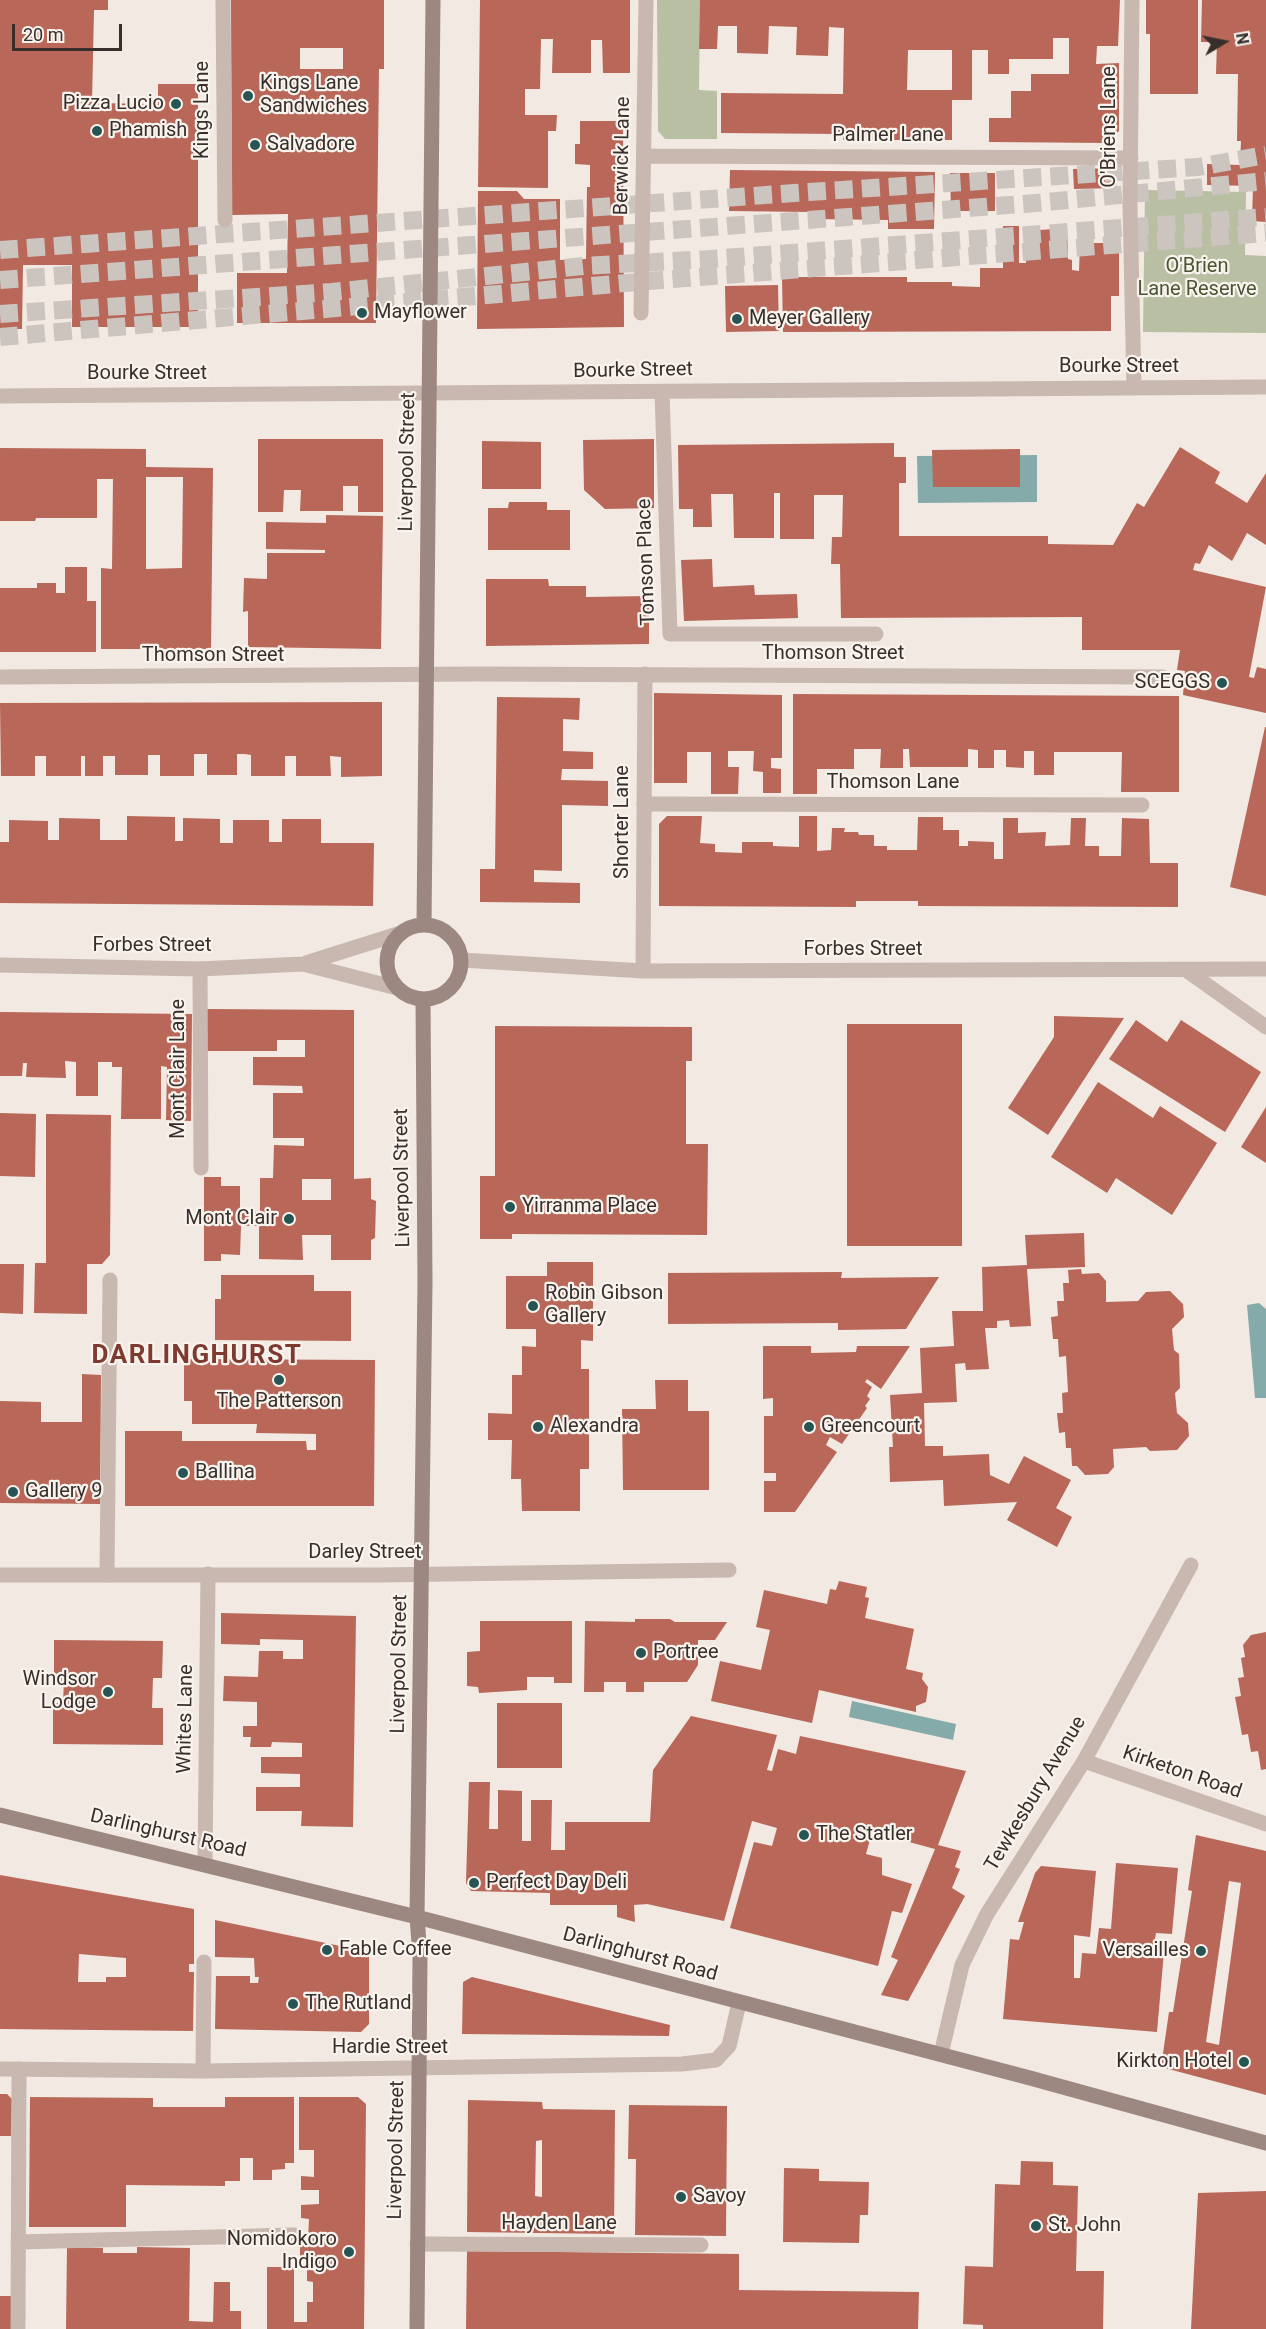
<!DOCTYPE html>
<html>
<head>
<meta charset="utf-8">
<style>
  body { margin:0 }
  #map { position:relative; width:1266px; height:2329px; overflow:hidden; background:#f1e9e2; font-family:Roboto,sans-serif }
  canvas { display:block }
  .north { position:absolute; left:1194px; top:12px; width:60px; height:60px; -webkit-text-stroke:4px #f9f3ee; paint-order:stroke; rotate:80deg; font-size:16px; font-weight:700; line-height:24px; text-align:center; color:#382f2c }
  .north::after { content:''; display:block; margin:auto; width:21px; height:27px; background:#382f2c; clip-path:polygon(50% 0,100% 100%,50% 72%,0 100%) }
  .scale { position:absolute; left:12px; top:24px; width:110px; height:27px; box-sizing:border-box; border:3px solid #382f2c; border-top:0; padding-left:8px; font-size:18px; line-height:21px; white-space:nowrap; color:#382f2c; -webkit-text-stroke:4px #f9f3ee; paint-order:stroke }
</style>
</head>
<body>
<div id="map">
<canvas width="1266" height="2329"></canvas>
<div class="north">N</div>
<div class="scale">20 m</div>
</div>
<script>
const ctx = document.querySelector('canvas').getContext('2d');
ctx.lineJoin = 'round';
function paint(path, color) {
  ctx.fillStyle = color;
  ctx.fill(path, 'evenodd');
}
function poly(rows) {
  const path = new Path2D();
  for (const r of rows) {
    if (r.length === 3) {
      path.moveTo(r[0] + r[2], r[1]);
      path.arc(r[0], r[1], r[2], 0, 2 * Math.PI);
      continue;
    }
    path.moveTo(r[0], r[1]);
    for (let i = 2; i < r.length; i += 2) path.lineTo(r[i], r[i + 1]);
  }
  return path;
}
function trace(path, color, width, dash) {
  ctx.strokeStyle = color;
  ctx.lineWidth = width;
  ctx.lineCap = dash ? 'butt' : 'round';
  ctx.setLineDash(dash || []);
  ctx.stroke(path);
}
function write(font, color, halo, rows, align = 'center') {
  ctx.font = font + ' Roboto,sans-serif';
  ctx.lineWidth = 4.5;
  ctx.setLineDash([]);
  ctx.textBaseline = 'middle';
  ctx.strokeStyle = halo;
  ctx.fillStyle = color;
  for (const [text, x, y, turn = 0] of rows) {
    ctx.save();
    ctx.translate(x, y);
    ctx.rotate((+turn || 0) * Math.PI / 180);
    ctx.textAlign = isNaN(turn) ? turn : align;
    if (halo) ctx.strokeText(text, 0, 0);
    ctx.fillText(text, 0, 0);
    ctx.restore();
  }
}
paint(poly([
  [657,0,700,0,699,90,717,91,717,139,665,139,658,131],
  [1145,190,1246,192,1245,255,1266,256,1266,333,1143,332]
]), '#b8bfa3');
paint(poly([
  [1037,455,1037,502,918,503,917,456],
  [1259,1303,1266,1309,1266,1398,1255,1398,1247,1305],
  [852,1701,956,1724,953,1740,849,1717]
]), '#84aba9');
paint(poly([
  [0,0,108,0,108,10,94,10,92,103,158,104,158,84,198,84,198,327,72,327,72,265,23,265,22,329,0,329],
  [231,0,384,0,384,69,379,69,376,323,237,323,237,273,287,273,288,214,232,215],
  [300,48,343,48,343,69,300,69],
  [480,0,630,0,630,73,603,73,602,40,591,40,591,73,552,73,553,39,541,39,540,89,525,89,525,115,557,115,556,131,548,131,548,188,478,187],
  [700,0,1120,0,1118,46,1097,46,1096,64,1119,63,1119,131,1107,143,989,142,989,118,1011,118,1011,91,1031,91,1031,74,1069,74,1069,38,1053,38,1053,59,1009,59,1009,74,988,74,988,50,972,50,972,100,952,100,952,140,843,140,843,134,721,133,721,93,843,94,844,28,829,27,828,56,796,55,797,27,769,26,768,54,737,53,737,26,718,26,717,49,699,49],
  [908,50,952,50,952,90,907,90],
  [1146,0,1198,0,1198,94,1150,94,1150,34,1146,34],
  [1202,0,1266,0,1266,222,1252,221,1253,186,1207,185,1207,164,1240,165,1241,141,1237,141,1238,74,1216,74,1217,42,1201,42],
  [580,121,623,121,624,327,477,329,478,191,517,191,524,199,560,199,560,260,586,259,587,187,590,187,590,165,575,164,575,144,580,144],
  [1117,168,1116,188,1074,189,1073,169],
  [730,170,935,172,934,229,888,229,888,220,811,219,810,212,729,211],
  [950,173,995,173,995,211,951,211],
  [1003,226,1019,226,1019,263,1026,263,1026,231,1067,228,1068,259,1072,260,1072,270,1079,271,1080,243,1119,243,1119,296,1111,296,1111,331,783,332,782,277,907,277,907,282,952,282,952,286,980,287,980,268,1003,268],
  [778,285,779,331,726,332,725,286],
  [258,439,383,439,383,512,358,512,358,486,343,486,343,511,300,511,301,490,284,490,283,512,258,512],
  [654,439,654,508,605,509,584,490,583,440],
  [482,441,541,442,541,489,482,489],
  [894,443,894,457,906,457,906,483,899,483,899,536,1048,536,1048,544,1113,545,1137,503,1144,507,1180,447,1220,472,1215,483,1247,503,1266,473,1266,545,1247,533,1232,561,1209,545,1200,564,1195,563,1193,570,1266,587,1249,677,1254,678,1257,667,1266,669,1266,713,1183,695,1185,671,1177,670,1180,650,1082,650,1082,617,841,618,840,564,831,564,832,537,842,537,843,495,814,495,814,539,780,539,780,493,774,493,774,538,734,538,733,494,711,494,712,527,693,527,693,509,679,509,678,445],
  [0,448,146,449,146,467,213,468,211,649,101,649,101,568,112,569,113,479,97,479,97,518,36,518,35,521,0,521],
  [146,477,183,477,182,568,146,569],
  [1020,449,1020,487,933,487,932,450],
  [509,502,547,502,547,510,570,510,570,550,488,550,488,508,508,508],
  [326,515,383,516,381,649,248,647,248,611,243,612,244,578,267,579,267,553,325,553,325,550,266,549,266,522,326,523],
  [712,559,713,587,754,585,755,595,797,594,798,618,684,621,681,560],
  [65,567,87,567,87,601,96,601,96,652,0,652,0,588,37,588,37,583,56,583,56,593,65,593],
  [486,579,548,579,549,586,586,586,586,597,649,596,649,644,486,646],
  [654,693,782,695,782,758,771,758,771,768,781,769,781,793,763,793,763,772,753,771,754,751,728,751,728,767,739,767,738,794,711,794,711,752,687,752,687,783,654,783],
  [793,694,1179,696,1179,792,1121,792,1122,752,1054,752,1054,775,1034,775,1034,751,1024,751,1024,768,1006,767,1006,750,994,750,994,768,978,768,978,750,968,749,968,767,910,767,909,749,903,749,903,768,880,768,881,749,854,749,854,769,817,769,817,794,793,794],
  [497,697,580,698,579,720,563,719,563,751,593,752,593,769,562,769,561,780,608,781,608,806,562,805,562,871,534,870,534,882,580,883,580,903,480,902,480,869,495,869],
  [382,702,382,776,341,777,341,757,330,756,331,776,296,776,296,756,285,756,285,776,251,776,251,755,245,754,237,754,237,775,207,775,207,754,194,754,194,776,160,776,160,755,148,755,148,775,115,775,115,756,103,756,103,776,85,776,85,756,81,756,81,776,46,776,46,756,35,756,35,776,1,776,0,703],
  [1265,727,1266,727,1266,896,1230,887],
  [127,816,175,817,175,841,183,841,183,818,220,819,220,843,233,843,233,820,269,820,269,842,282,842,282,819,321,819,321,843,374,843,373,906,0,903,0,842,9,842,9,820,48,821,48,840,59,840,59,818,100,819,100,840,127,840],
  [667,816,702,816,700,843,715,844,715,852,742,853,742,842,773,842,773,846,799,847,799,816,817,816,817,851,831,850,832,828,845,828,844,832,858,832,859,835,874,835,874,846,887,846,887,850,917,850,918,817,943,817,943,830,959,830,959,846,968,846,968,841,994,842,994,859,1003,859,1003,818,1018,818,1018,833,1046,832,1045,846,1070,845,1071,818,1086,818,1085,846,1099,846,1099,856,1121,856,1122,818,1149,819,1150,863,1178,863,1178,907,918,906,918,901,856,901,856,907,659,906,659,824],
  [207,1009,354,1010,354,1179,371,1178,371,1199,376,1201,375,1238,371,1240,371,1260,331,1260,331,1235,302,1235,303,1260,259,1259,259,1226,241,1226,240,1255,221,1254,221,1261,204,1261,204,1177,221,1177,221,1186,240,1186,240,1211,260,1212,260,1178,273,1178,274,1145,304,1146,304,1138,273,1138,273,1093,303,1093,302,1086,253,1085,253,1057,305,1057,305,1040,277,1040,277,1051,207,1051],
  [302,1179,331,1179,331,1200,302,1200],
  [0,1012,192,1014,191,1121,166,1120,167,1067,161,1066,161,1119,121,1119,122,1067,112,1067,112,1062,98,1062,98,1096,76,1096,76,1062,65,1061,66,1078,26,1077,27,1063,23,1063,22,1076,0,1076],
  [1054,1016,1124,1018,1048,1135,1008,1108,1054,1037],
  [1136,1020,1167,1042,1181,1020,1261,1072,1225,1132,1109,1059],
  [847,1024,962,1024,962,1246,847,1246],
  [495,1026,692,1027,692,1061,686,1061,686,1144,708,1144,707,1235,512,1234,512,1239,480,1239,480,1176,495,1176],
  [1098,1082,1153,1118,1160,1106,1217,1143,1172,1215,1116,1178,1107,1193,1051,1157],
  [1266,1107,1266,1163,1241,1147],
  [0,1113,36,1114,35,1177,0,1176],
  [46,1114,111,1115,110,1255,102,1264,87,1264,87,1314,34,1313,35,1263,46,1263],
  [1084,1233,1085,1267,1027,1269,1031,1326,1010,1327,1009,1320,997,1321,997,1328,985,1328,989,1369,966,1370,965,1363,955,1364,957,1402,924,1403,925,1446,943,1446,943,1456,989,1454,990,1475,1009,1484,1024,1456,1071,1480,1056,1508,1072,1517,1057,1547,1007,1520,1017,1502,944,1506,943,1480,890,1482,889,1447,893,1447,890,1395,922,1393,920,1348,954,1346,952,1311,983,1311,982,1267,1027,1265,1025,1235],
  [547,1262,593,1262,593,1341,581,1340,581,1369,589,1369,589,1469,580,1469,580,1511,522,1511,521,1479,511,1479,512,1440,488,1440,488,1413,512,1414,512,1375,522,1375,522,1346,536,1347,536,1329,506,1329,506,1276,547,1276],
  [0,1264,24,1264,23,1314,0,1313],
  [1081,1269,1082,1274,1099,1273,1106,1281,1106,1302,1138,1301,1146,1292,1170,1291,1183,1304,1184,1317,1172,1329,1174,1350,1179,1354,1180,1388,1175,1393,1177,1413,1188,1423,1189,1436,1177,1450,1150,1451,1146,1447,1113,1449,1114,1467,1108,1474,1085,1475,1077,1466,1072,1466,1071,1448,1066,1448,1065,1432,1059,1433,1057,1413,1063,1413,1062,1393,1068,1392,1066,1356,1059,1357,1058,1339,1053,1339,1051,1317,1058,1316,1057,1301,1064,1301,1063,1283,1069,1283,1068,1270],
  [842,1272,841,1278,939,1277,906,1329,838,1330,838,1323,668,1324,668,1273],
  [221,1275,314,1275,314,1291,351,1291,351,1341,215,1340,215,1299,221,1299],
  [763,1346,811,1346,811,1353,856,1352,857,1346,910,1346,881,1389,867,1379,865,1382,872,1387,867,1396,870,1399,865,1406,867,1408,842,1444,830,1437,826,1445,837,1452,795,1512,764,1512,764,1481,776,1481,776,1473,764,1473,764,1416,773,1416,773,1398,763,1399],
  [184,1359,375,1360,374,1506,125,1506,125,1431,182,1431,182,1441,306,1441,307,1450,316,1450,316,1434,256,1433,257,1424,192,1424,192,1401,184,1401],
  [82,1374,101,1375,100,1504,0,1503,0,1401,41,1402,41,1422,82,1422],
  [655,1380,688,1380,688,1411,709,1411,709,1490,623,1490,622,1409,656,1409],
  [839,1581,867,1587,865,1597,869,1598,865,1618,914,1629,906,1669,923,1673,922,1679,928,1687,926,1702,916,1706,916,1712,819,1690,812,1723,711,1701,720,1661,761,1670,770,1630,756,1627,764,1590,827,1604,830,1589,836,1590],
  [221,1613,356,1616,353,1827,301,1826,302,1811,256,1811,256,1787,300,1787,300,1774,261,1773,261,1757,302,1757,302,1743,272,1742,271,1747,250,1747,251,1737,243,1737,243,1726,257,1726,257,1702,223,1701,224,1676,258,1677,259,1651,283,1651,283,1659,303,1659,303,1640,260,1639,260,1645,221,1644],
  [635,1619,670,1619,675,1622,727,1622,715,1640,698,1640,698,1665,687,1682,644,1682,644,1692,626,1692,626,1682,604,1682,604,1692,584,1692,585,1621,635,1622],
  [480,1621,572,1621,572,1683,554,1683,554,1677,527,1677,527,1690,479,1693,478,1687,467,1686,467,1652,480,1651],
  [1266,1632,1266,1769,1261,1770,1258,1751,1251,1752,1248,1734,1242,1735,1235,1697,1241,1696,1238,1678,1244,1677,1241,1658,1245,1657,1243,1645,1251,1635],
  [54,1640,163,1641,162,1678,153,1678,152,1708,163,1708,163,1745,53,1744,53,1703,63,1703,64,1681,54,1682],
  [497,1703,562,1703,562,1768,497,1768],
  [691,1716,777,1735,767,1770,772,1771,778,1749,796,1754,800,1736,966,1771,938,1845,961,1851,955,1867,960,1869,952,1888,965,1896,908,2001,881,1995,898,1960,891,1957,935,1849,872,1832,866,1854,882,1858,882,1875,912,1884,902,1913,892,1911,878,1966,730,1928,754,1842,772,1846,777,1828,752,1821,724,1921,647,1904,634,1905,635,1922,617,1917,617,1905,550,1905,550,1893,471,1891,466,1883,469,1782,490,1782,489,1829,498,1829,498,1790,522,1791,522,1841,531,1841,531,1800,552,1800,551,1850,565,1850,565,1822,650,1822,653,1770],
  [1196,1835,1266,1851,1266,2095,1161,2067,1169,2012,1173,2012,1192,1891,1188,1890],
  [1229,1881,1241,1883,1219,2045,1206,2042],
  [1116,1863,1178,1868,1172,1934,1156,1933,1155,1939,1165,1940,1157,2032,1003,2019,1010,1939,1019,1940,1024,1922,1018,1922,1035,1873,1041,1866,1096,1871,1090,1937,1074,1935,1074,1978,1080,1978,1082,1953,1096,1954,1099,1928,1111,1929],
  [0,1875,194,1909,194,1964,189,1964,189,1972,194,1972,193,2031,0,2029],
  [79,1954,126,1958,126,1977,106,1977,106,1982,78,1982],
  [215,1920,369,1952,369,2024,361,2032,215,2029,216,1976,250,1976,250,1983,258,1983,259,1977,255,1977,254,1958,215,1957],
  [472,1977,670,2025,669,2036,462,2034,463,1982],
  [0,2094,7,2094,12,2099,11,2136,0,2136],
  [30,2097,153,2098,153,2107,225,2107,225,2097,294,2097,294,2163,285,2163,285,2169,272,2170,272,2180,253,2180,253,2158,240,2158,240,2181,225,2181,225,2186,126,2185,126,2227,29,2227],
  [299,2097,358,2097,366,2104,364,2329,267,2329,267,2267,294,2267,294,2322,307,2322,307,2302,313,2302,313,2282,307,2281,307,2259,300,2259,300,2238,308,2239,309,2219,301,2218,301,2205,319,2204,319,2190,301,2190,301,2176,314,2177,314,2150,299,2150],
  [468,2100,542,2102,543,2109,615,2110,614,2234,467,2232],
  [542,2140,542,2197,535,2196,536,2141],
  [629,2105,727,2106,726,2236,635,2235,636,2159,628,2159],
  [1021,2161,1053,2162,1053,2185,1078,2186,1076,2271,1104,2271,1103,2329,983,2329,983,2325,963,2324,965,2266,993,2267,995,2184,1020,2185],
  [784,2168,819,2169,819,2181,869,2182,868,2215,860,2215,859,2243,783,2242],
  [1266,2191,1266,2329,1191,2329,1198,2193],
  [67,2247,103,2248,103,2253,137,2253,137,2247,190,2248,189,2321,213,2322,214,2282,230,2282,230,2311,241,2311,241,2329,66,2329],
  [467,2251,739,2254,739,2290,919,2292,918,2329,466,2329],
  [0,2296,11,2296,11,2329,0,2329]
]), '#b86759');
trace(poly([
  [0,250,794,193,1198,167,1266,155],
  [0,280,1036,203,1266,181],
  [0,314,332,292,583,266,711,259,1266,217],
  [0,337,661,280,1266,233]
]), '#ccc4be', 18, [18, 9]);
trace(poly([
  [223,0,225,220],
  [662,392,670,634,876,634],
  [644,804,1142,805],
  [200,969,201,1168],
  [107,1575,110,1280],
  [205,1863,208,1574],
  [203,2071,204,1962],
  [18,2242,295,2235],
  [417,2244,701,2245],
  [18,2329,19,2069]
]), '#c8b8af', 15);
trace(poly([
  [1132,0,1130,204,1134,388],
  [645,156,1131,158],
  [641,313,646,0],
  [0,396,1266,387],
  [0,677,478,674,1163,677],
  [461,960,643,971,1266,969],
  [306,963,401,933],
  [0,965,200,969,303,964,397,988],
  [1186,970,1266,1027],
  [643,971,645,674],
  [0,1575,378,1575,729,1570],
  [1084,1761,1266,1824],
  [941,2054,962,1965,987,1914,1084,1761,1191,1565],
  [0,2069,203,2071,682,2064,716,2060,729,2046,739,2003]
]), '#c8b8af', 15);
trace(poly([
  [424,925,433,0],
  [424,962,37],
  [0,1815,417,1917,1030,2078,1266,2143],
  [417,2329,420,1956,417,1917,425,1282,423,999]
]), '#9c8881', 15);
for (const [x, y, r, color] of [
  [248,96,6,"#265554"],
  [176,104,6,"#265554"],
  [97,131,6,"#265554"],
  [255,145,6,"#265554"],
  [362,313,6,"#265554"],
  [737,319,6,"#265554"],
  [1222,683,6,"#265554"],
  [510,1207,6,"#265554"],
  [289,1219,6,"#265554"],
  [533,1306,6,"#265554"],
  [279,1380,6,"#265554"],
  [538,1427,6,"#265554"],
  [809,1427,6,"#265554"],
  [183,1473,6,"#265554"],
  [13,1492,6,"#265554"],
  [641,1653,6,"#265554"],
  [108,1692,6,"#265554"],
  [804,1835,6,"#265554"],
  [474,1883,6,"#265554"],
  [327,1950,6,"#265554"],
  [1201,1951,6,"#265554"],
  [293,2004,6,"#265554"],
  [1244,2062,6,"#265554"],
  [681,2197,6,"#265554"],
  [1036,2226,6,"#265554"],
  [349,2252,6,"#265554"]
]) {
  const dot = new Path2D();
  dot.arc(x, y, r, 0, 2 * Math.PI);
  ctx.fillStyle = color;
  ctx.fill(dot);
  trace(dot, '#f9f3ee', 2);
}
write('20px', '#382f2c', '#f9f3ee', [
  ["Kings Lane",260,84],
  ["Sandwiches",260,107],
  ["Pizza Lucio",164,104,"right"],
  ["Phamish",109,131],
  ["Salvadore",267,145],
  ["Mayflower",374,313],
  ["Meyer Gallery",749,319],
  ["SCEGGS",1210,683,"right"],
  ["Yirranma Place",522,1207],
  ["Mont Clair",277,1219,"right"],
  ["Robin Gibson",545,1294],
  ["Gallery",545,1317],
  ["The Patterson",279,1402,"center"],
  ["Alexandra",550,1427],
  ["Greencourt",821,1427],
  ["Ballina",195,1473],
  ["Gallery 9",25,1492],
  ["Portree",653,1653],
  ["Windsor",96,1680,"right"],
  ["Lodge",96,1703,"right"],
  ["The Statler",816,1835],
  ["Perfect Day Deli",486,1883],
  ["Fable Coffee",339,1950],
  ["Versailles",1189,1951,"right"],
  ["The Rutland",305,2004],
  ["Kirkton Hotel",1232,2062,"right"],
  ["Savoy",693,2197],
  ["St. John",1048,2226],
  ["Nomidokoro",337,2240,"right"],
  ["Indigo",337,2263,"right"]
], 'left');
write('20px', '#382f2c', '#f9f3ee', [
  ["Kings Lane",203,110,-90],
  ["O'Briens Lane",1110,127,-90],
  ["Palmer Lane",888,136],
  ["Berwick Lane",623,156,-89],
  ["Bourke Street",1119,367],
  ["Bourke Street",633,371,-1],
  ["Bourke Street",147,374],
  ["Liverpool Street",408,462,-89],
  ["Tomson Place",647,562,-92],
  ["Thomson Street",833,654],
  ["Thomson Street",213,656],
  ["Thomson Lane",893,783],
  ["Shorter Lane",623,822,-90],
  ["Forbes Street",152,946],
  ["Forbes Street",863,950],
  ["Mont Clair Lane",179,1069,-90],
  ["Liverpool Street",403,1178,-91],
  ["Darley Street",365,1553],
  ["Liverpool Street",400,1664,-89],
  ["Whites Lane",186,1719,-89],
  ["Kirketon Road",1182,1773,19],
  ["Tewkesbury Avenue",1036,1794,-59],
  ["Darlinghurst Road",168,1834,13],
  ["Darlinghurst Road",640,1955,15],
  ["Hardie Street",390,2048],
  ["Liverpool Street",397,2150,-89],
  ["Hayden Lane",559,2224]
]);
write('20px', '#4b5433', '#f9f3ee', [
  ["O'Brien",1197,267],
  ["Lane Reserve",1197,290]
]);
ctx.letterSpacing = '1.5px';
write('bold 26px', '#7e3a2f', '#f9f3ee', [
  ["DARLINGHURST",197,1356]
]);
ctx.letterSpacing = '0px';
</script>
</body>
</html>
